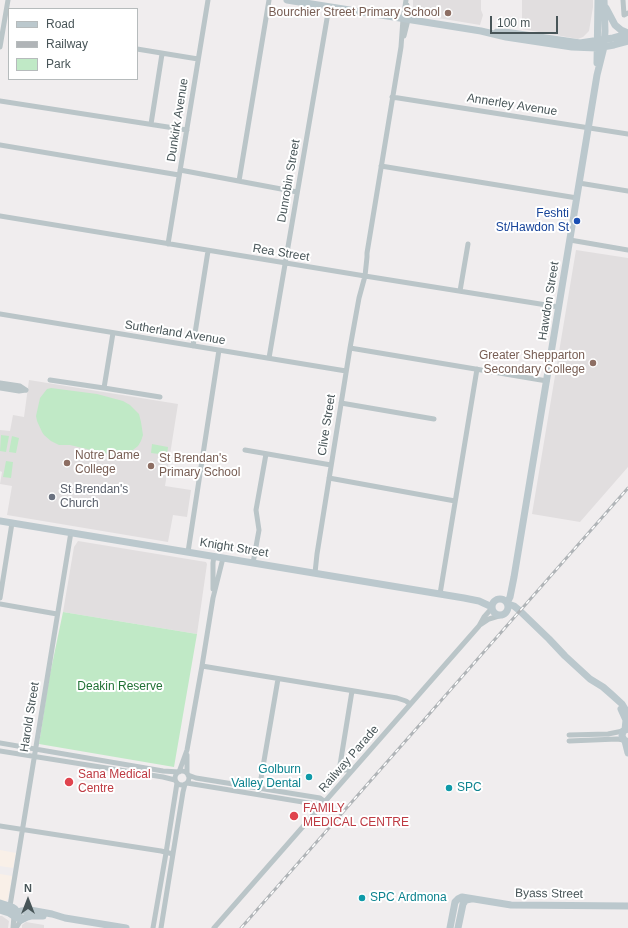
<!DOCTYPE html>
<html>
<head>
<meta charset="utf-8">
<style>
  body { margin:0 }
  #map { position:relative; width:628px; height:928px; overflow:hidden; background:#f0edee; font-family:Helvetica,sans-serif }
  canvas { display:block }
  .legend { position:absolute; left:8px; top:8px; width:130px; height:72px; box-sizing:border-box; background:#fff; border:1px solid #b6bbbc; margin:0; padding:5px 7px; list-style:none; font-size:12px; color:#485558 }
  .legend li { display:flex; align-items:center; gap:8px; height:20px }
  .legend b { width:20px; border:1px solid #b6bbbc }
  .north { position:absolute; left:8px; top:880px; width:40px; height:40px; -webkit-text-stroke:3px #fff; paint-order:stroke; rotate:0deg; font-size:11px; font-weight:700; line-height:16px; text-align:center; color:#485558 }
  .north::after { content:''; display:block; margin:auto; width:14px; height:18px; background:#485558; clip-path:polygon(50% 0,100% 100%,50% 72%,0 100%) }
  .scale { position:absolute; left:490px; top:16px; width:68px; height:18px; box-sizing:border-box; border:2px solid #485558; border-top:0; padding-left:5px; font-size:12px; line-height:14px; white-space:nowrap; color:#485558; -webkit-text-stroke:3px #fff; paint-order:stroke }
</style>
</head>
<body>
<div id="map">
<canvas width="628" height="928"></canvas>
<ul class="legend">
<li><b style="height:5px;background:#bbc8cd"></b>Road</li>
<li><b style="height:5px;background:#b0b4b7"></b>Railway</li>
<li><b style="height:11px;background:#c0e9c6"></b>Park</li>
</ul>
<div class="north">N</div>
<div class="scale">100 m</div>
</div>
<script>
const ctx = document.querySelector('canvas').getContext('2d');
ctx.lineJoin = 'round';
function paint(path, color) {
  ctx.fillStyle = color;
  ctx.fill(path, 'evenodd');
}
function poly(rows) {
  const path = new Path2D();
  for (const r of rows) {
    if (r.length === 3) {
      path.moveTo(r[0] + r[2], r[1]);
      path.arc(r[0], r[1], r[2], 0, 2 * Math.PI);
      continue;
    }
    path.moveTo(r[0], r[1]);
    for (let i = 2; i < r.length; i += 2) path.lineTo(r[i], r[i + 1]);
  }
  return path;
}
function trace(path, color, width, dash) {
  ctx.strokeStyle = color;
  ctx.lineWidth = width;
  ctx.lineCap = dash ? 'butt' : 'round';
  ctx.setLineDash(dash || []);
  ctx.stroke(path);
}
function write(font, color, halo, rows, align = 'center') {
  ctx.font = font + ' Helvetica,sans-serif';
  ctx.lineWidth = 4;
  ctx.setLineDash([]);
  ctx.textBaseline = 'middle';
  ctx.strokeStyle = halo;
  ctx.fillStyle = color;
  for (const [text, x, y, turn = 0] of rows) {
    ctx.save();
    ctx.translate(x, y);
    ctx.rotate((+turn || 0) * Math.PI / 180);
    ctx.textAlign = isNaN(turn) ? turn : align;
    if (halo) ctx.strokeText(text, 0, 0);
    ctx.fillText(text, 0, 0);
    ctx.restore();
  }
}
paint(poly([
  [0,850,16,853,13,868,0,866],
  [0,874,12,876,8,899,6,901,0,901]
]), '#f9f0e8');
paint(poly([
  [413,0,481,0,481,10,483,15,480,25,414,14,413,13],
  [522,0,593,0,593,7,589,31,583,37,578,39,522,29],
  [576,250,628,258,628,467,580,522,532,514],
  [29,380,178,404,165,486,191,490,187,517,173,515,168,542,7,515,12,486,0,484,2,472,0,471,0,430,10,431,13,415,24,417],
  [78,541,206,562,207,564,197,634,63,612,74,547],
  [0,916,2,916,9,921,8,928,0,928],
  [26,922,44,925,44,928,22,928,22,925]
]), '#e1dedf');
paint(poly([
  [51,388,97,394,123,401,130,405,139,414,141,422,143,435,141,441,138,446,129,453,111,455,70,445,59,445,51,441,44,435,42,432,37,421,36,416,40,398,47,389],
  [1,435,9,436,6,452,0,451],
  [12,436,19,438,16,453,9,452],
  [152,444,168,447,167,455,151,453],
  [6,461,13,462,11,478,3,477],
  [63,612,197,634,174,767,39,744,49,679]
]), '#c0e9c6');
trace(poly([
  [623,0,624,15,628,13],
  [404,36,408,20,407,5],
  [0,47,8,0],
  [137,49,198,59],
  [392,97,628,134],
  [0,101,187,130],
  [151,124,162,54],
  [0,145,179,175],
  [381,166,577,198],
  [180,170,297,192],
  [239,181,269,0],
  [579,183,628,191],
  [0,216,365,276,559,307],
  [570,240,628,250],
  [168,244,208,0],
  [460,291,468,244],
  [0,314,346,371],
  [193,346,208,251],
  [350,348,547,381],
  [269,358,329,7],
  [50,380,104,388,113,333],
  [0,383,20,386,26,390],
  [0,388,19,391,26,390],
  [104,388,160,397],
  [341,403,434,419],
  [245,450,331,465],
  [329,478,455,501],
  [188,552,219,350],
  [253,563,259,530,256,510,266,454],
  [315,573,317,554,350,348,359,298,365,276,367,257,367,253,401,47,403,19,406,0],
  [213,589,213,563,214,556],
  [440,594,477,369],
  [0,598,12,523],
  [0,604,57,614],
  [480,625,489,619,502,615],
  [202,666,397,698,406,701,410,704],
  [569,735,608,734,623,731],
  [569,741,617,739,624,740],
  [0,743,163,771,179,772],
  [0,751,163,777,175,780],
  [352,770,344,770,342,768,340,765,352,691],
  [182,778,7],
  [179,772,187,750,202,666,213,598,223,558],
  [187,773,187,755],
  [188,775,196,778,320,798,325,802],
  [187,783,315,804,320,807],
  [259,790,278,679],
  [0,826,161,851,173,854],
  [10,906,71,532],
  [13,928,14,916],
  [16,928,21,920],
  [153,928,166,853,177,783],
  [161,928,183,792,185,784],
  [214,928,479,626,484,617,492,608]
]), '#bac5c8', 5);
trace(poly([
  [287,0,481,31,506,37,572,47,597,48,614,45,628,41],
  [606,8,615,25,621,30,628,33],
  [497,32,505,32,580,43,613,38,628,34],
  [597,63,598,0],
  [0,521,464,598,479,601,492,607],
  [500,607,8],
  [507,603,510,597,514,577,597,75,604,47,605,31,604,0],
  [508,604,514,606,520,611,549,639,565,656,590,679,603,687,611,694,622,704,628,714],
  [621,709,626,720,625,730],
  [628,729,623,731,622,736,624,740,628,742],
  [625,741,628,753],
  [0,903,12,907,15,909,19,915],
  [0,910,9,913,17,918],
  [14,916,18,912,21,911,30,910,52,914,65,918,126,928],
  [21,920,27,917,31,916,43,916],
  [450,928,455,902,458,899,462,897,511,905,628,906],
  [458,928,463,904,466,900,471,899]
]), '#bbc8cd', 7);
const rail = poly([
  [241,928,628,488]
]);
trace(rail, '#b0b4b7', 3);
trace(rail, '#fff', 1.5, [4.5]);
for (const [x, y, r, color] of [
  [448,13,4,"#8d6e63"],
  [577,221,4,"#1a4fb4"],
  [593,363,4,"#8d6e63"],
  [67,463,4,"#8d6e63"],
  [151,466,4,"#8d6e63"],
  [52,497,4,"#6b7280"],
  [309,777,4,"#0f9aa8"],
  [69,782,5,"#e0444e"],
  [449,788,4,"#0f9aa8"],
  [294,816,5,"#e0444e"],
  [362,898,4,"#0f9aa8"]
]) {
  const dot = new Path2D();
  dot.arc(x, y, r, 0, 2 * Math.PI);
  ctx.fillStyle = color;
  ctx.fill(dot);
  trace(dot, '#fff', 1.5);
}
write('12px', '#785e54', '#fff', [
  ["Bourchier Street Primary School",440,13],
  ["Greater Shepparton",585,356],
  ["Secondary College",585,370],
  ["Notre Dame",75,456,"left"],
  ["College",75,470,"left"],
  ["St Brendan's",159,459,"left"],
  ["Primary School",159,473,"left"]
], 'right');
write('12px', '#485558', '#fff', [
  ["Annerley Avenue",512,105,9],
  ["Dunkirk Avenue",178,120,-81],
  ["Dunrobin Street",289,181,-80],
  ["Rea Street",281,253,9],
  ["Hawdon Street",549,301,-81],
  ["Sutherland Avenue",175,333,9],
  ["Clive Street",327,425,-81],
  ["Knight Street",234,548,9],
  ["Harold Street",30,717,-81],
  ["Railway Parade",349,759,-49],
  ["Byass Street",549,894,1]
]);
write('12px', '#164399', '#fff', [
  ["Feshti",569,214],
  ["St/Hawdon St",569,228]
], 'right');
write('12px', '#5b616d', '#fff', [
  ["St Brendan's",60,490],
  ["Church",60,504]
], 'left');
write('12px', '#217135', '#fff', [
  ["Deakin Reserve",120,687]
]);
write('12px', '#0d838f', '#fff', [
  ["Golburn",301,770,"right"],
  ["Valley Dental",301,784,"right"],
  ["SPC",457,788],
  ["SPC Ardmona",370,898]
], 'left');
write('12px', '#be3a42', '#fff', [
  ["Sana Medical",78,775],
  ["Centre",78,789],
  ["FAMILY",303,809],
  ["MEDICAL CENTRE",303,823]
], 'left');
</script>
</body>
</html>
